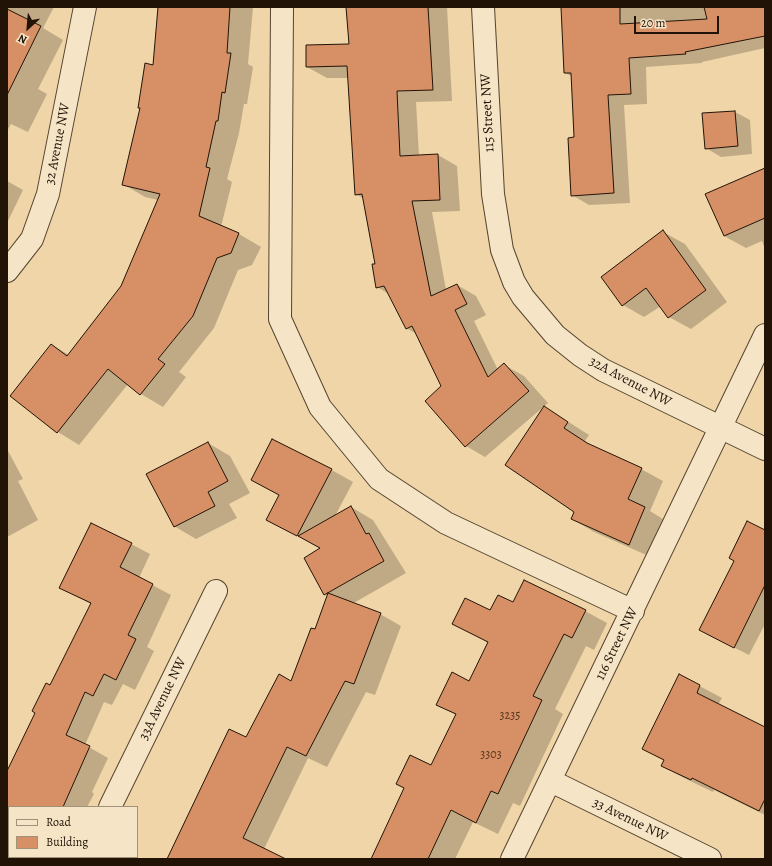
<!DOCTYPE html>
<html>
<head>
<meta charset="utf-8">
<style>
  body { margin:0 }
  #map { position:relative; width:772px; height:866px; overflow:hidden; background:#efd5a7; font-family:Alegreya,serif }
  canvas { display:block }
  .frame { position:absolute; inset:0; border:8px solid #211407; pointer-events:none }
  .legend { position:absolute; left:8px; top:806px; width:130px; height:52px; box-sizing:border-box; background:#f5e4c6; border:1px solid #a0917a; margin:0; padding:5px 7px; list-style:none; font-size:12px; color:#211407 }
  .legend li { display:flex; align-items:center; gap:8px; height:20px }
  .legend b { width:20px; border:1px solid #a0917a }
  .north { position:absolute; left:8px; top:8px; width:40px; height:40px; -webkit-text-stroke:3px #f5e4c6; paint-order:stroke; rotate:206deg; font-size:11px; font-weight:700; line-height:16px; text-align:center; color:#211407 }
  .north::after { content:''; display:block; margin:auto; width:14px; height:18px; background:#211407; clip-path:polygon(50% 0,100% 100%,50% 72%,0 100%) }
  .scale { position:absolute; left:634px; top:16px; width:85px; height:18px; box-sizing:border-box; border:2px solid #211407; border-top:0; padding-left:5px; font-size:12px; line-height:14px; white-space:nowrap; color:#211407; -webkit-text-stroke:3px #f5e4c6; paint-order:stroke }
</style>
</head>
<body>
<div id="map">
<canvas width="772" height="866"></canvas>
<div class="frame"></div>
<ul class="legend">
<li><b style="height:5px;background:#f5e4c6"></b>Road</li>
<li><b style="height:11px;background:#d78f65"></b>Building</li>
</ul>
<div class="north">N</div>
<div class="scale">20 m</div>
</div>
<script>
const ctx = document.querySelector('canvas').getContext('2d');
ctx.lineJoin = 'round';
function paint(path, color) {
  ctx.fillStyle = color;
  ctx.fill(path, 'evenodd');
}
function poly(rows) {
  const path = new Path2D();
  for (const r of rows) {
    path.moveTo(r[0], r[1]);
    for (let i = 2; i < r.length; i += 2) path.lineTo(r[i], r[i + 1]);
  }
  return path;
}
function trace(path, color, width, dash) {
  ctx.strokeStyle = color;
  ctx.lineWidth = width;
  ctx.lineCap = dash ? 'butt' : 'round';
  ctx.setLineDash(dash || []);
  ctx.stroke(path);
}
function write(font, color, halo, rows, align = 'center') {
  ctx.font = font + ' Alegreya,serif';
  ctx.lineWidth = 4;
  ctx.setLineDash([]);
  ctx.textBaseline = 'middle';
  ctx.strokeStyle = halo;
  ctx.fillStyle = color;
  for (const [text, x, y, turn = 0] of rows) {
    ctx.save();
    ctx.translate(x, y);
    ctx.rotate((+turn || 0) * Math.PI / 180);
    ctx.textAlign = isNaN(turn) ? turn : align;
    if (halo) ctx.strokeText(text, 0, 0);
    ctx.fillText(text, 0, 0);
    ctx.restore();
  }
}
paint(poly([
  [7,7,54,7,43,28,63,40,38,89,47,94,28,132,11,124,7,131],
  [159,7,253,7,248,64,253,67,247,104,244,104,239,133,227,179,232,182,221,227,239,234,261,247,252,265,238,270,214,328,179,372,186,377,163,407,141,394,128,384,79,445,58,432,11,396,52,345,69,355,122,286,158,200,145,197,123,184,141,108,139,108,154,66],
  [347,7,447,7,452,101,416,102,419,156,438,155,457,166,460,211,432,212,446,290,457,285,476,296,486,315,474,321,498,370,504,365,524,376,548,403,485,457,466,446,442,387,417,334,406,328,389,294,377,287,376,265,364,199,356,194,349,78,327,78,307,67,350,45],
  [562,7,765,7,765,48,702,62,702,63,646,67,647,104,624,105,630,203,589,205,572,195,575,138,573,77,565,73],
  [735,112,750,120,752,154,721,157,706,148],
  [765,169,765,249,762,241,746,248,724,236],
  [7,181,23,190,7,223],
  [663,232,685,244,727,302,691,329,669,317,661,306,644,317,623,305],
  [545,407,589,435,585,441,596,449,641,469,663,481,650,511,666,521,651,557,594,532,572,519,575,511],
  [208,443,230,456,250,493,229,504,237,518,196,539,174,526],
  [7,449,23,479,18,481,38,520,7,537],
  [303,454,353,482,335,516,351,507,373,520,406,573,352,604,380,614,401,626,375,695,366,692,327,767,308,758,264,849,281,859,168,859,246,739,292,682,315,630,328,596,325,594,321,549,268,520],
  [765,531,765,624,749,655,715,638],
  [131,544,150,554,139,578,171,595,147,647,154,651,135,690,123,684,112,705,104,702,85,745,108,758,92,792,94,794,87,807,9,807,9,826,7,825,7,773,91,604,60,588],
  [513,604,585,611,607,623,594,650,586,646,555,709,563,714,520,806,513,803,498,834,473,822,455,859,375,859,432,767,456,715,438,705,470,682,489,643,453,624],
  [679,675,722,698,718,705,764,728,765,727,765,815,714,790,713,792,684,778,662,766,665,761,643,748]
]), '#0003');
const building = poly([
  [158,7,230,7,227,53,231,53,225,93,222,92,218,121,216,121,206,167,210,168,199,216,239,233,231,253,217,258,193,316,158,359,165,364,140,395,108,369,57,433,10,396,51,344,67,356,121,286,160,194,122,185,140,108,138,108,145,63,153,65,158,7],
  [346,7,428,7,433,90,397,91,400,156,438,154,440,200,412,201,431,296,457,284,467,304,455,310,488,377,504,363,529,391,465,447,425,401,441,386,412,326,406,329,384,286,376,288,372,264,375,264,362,194,355,195,347,66,306,67,306,45,349,44,346,7],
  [561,7,620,7,620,24,707,19,704,7,765,7,765,36,685,52,686,54,629,58,631,94,608,95,614,193,571,196,568,138,574,137,571,73,564,73,561,7],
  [7,9,41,26,7,95,7,9],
  [735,111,738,146,705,149,702,113,735,111],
  [765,168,765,218,724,236,705,194,765,168],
  [663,230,706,290,668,318,646,288,622,306,601,277,663,230],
  [544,406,568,422,564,428,587,443,642,468,628,499,645,507,629,545,571,519,574,512,505,465,544,406],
  [272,439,332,469,297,536,266,520,279,495,251,480,272,439],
  [208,442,228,481,208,492,215,506,174,527,146,474,208,442],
  [351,506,366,534,369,533,384,561,324,595,304,558,320,548,298,536,351,506],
  [747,521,765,530,765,585,734,648,699,630,734,561,729,558,747,521],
  [91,523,132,543,120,567,153,584,128,635,136,639,116,680,104,674,93,696,85,692,66,735,90,746,63,807,7,807,7,771,35,713,32,711,46,683,50,685,91,603,59,588,91,523],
  [524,580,586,610,572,638,564,634,533,696,542,700,498,794,491,791,476,823,451,810,428,859,371,859,404,788,396,784,410,755,431,765,456,714,436,705,452,672,469,681,488,642,452,624,465,598,490,610,498,595,513,602,524,580],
  [328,593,381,613,354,684,345,681,306,756,287,747,243,838,286,859,167,859,229,729,246,737,279,674,291,681,311,628,315,629,328,593],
  [679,674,700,685,697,693,765,727,765,799,759,811,692,778,691,780,661,766,664,760,642,749,679,674]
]);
paint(building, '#d78f65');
trace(building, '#211407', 1);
const minor = poly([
  [282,7,280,319,320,407,379,479,446,523,633,611],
  [483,7,493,194,502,250,514,282,523,297,555,335,580,355,603,370,765,449],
  [7,271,32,239,48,194,85,7],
  [551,781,710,859],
  [110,807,216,591],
  [84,859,85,857],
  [512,859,765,335]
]);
trace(minor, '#54442f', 24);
trace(minor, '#f5e4c6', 22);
write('12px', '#4e331e', null, [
  ["3235",510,716],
  ["3303",491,755]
]);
write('14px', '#211407', '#f5e4c6', [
  ["115 Street NW",488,113,-93],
  ["32 Avenue NW",58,144,-79],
  ["32A Avenue NW",630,382,28],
  ["116 Street NW",617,644,-64],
  ["33A Avenue NW",163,699,-64],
  ["33 Avenue NW",630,820,26]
]);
</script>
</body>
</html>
